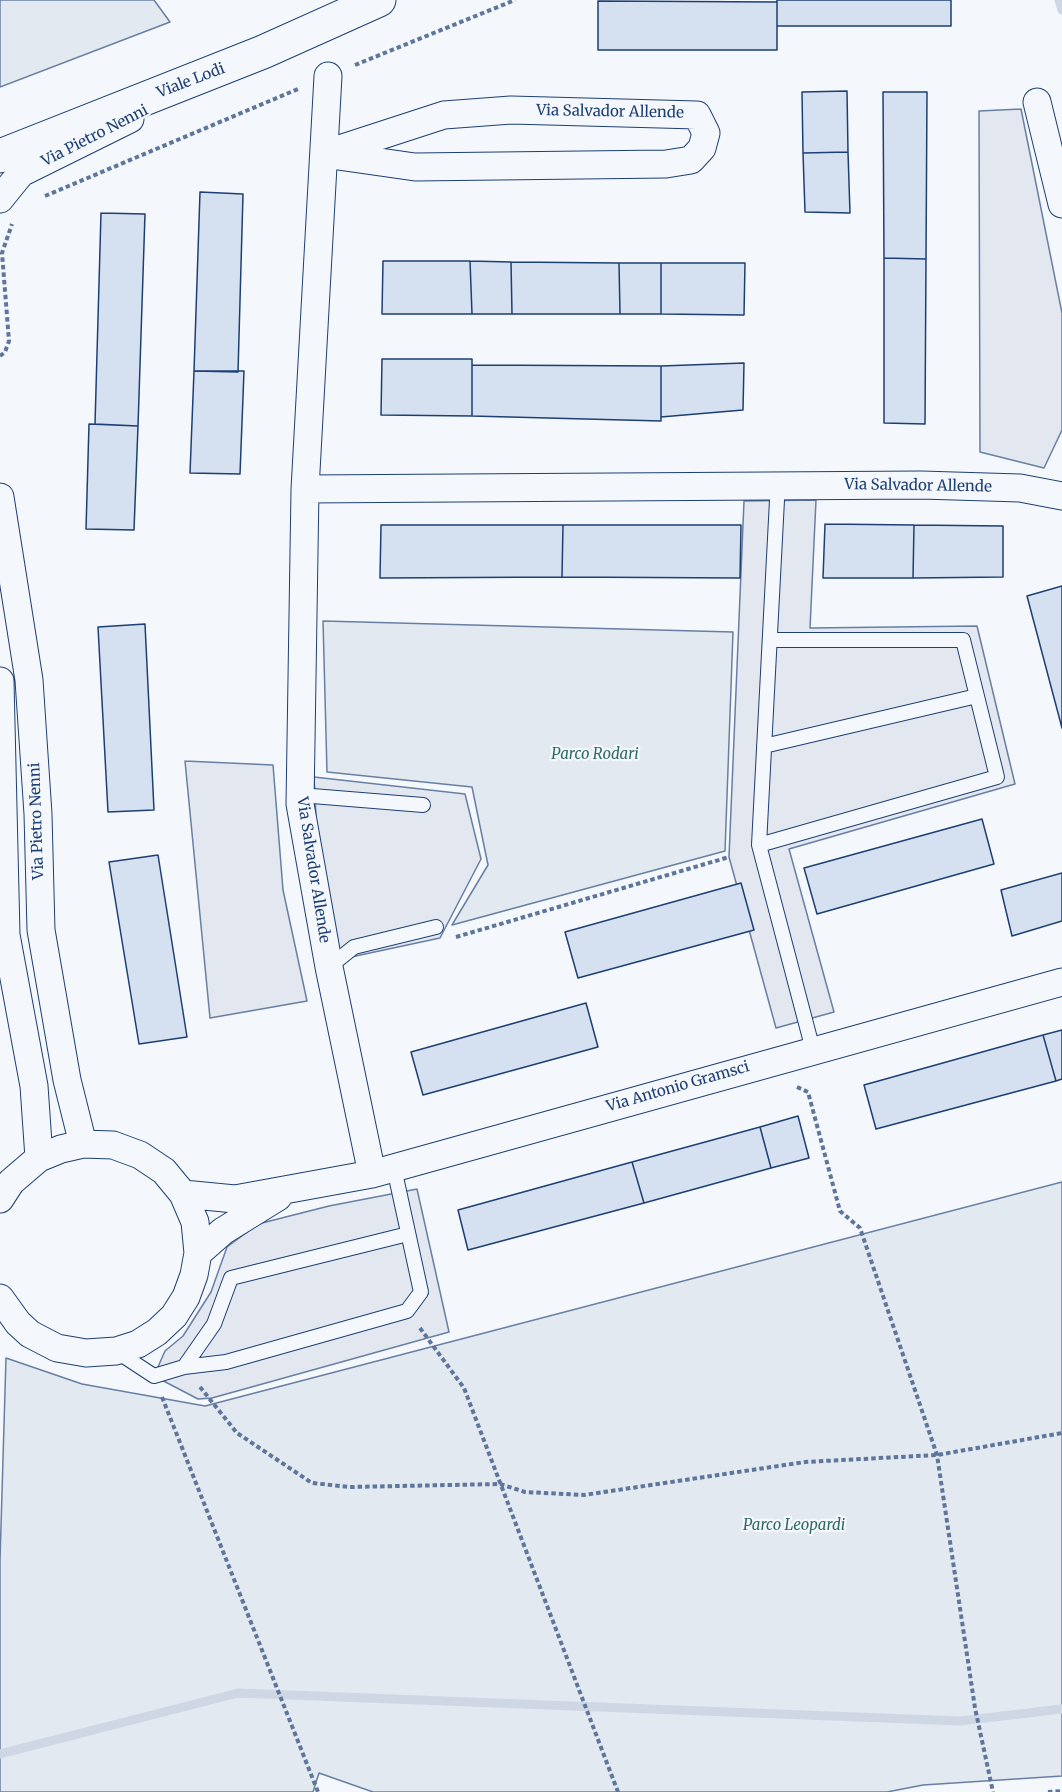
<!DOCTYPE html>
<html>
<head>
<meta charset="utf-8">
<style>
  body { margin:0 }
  canvas { display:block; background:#f4f7fb }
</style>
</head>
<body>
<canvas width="1062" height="1792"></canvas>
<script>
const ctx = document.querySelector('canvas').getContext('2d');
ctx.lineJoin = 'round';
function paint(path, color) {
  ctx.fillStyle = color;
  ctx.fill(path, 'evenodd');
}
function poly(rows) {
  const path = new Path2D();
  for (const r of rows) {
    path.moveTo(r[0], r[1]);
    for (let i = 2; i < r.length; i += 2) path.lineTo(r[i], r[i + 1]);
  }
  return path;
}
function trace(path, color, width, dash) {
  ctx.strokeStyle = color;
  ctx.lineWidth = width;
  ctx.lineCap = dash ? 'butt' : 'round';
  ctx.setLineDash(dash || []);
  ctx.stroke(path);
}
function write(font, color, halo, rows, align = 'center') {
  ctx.font = font + ' Merriweather,serif';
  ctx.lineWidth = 4.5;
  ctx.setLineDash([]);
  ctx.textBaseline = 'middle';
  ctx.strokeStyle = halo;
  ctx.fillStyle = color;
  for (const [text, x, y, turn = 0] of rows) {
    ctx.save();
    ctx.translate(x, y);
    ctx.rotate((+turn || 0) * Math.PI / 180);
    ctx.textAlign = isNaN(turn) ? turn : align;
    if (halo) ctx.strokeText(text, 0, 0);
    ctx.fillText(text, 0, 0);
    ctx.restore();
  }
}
const green = poly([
  [0,0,154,0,170,22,0,87,0,0],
  [323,621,733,632,725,851,452,925,488,865,472,787,327,772,323,621],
  [1062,1182,1062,1776,923,1785,887,1792,373,1792,319,1773,313,1792,0,1792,0,1560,6,1358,82,1384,205,1406,1062,1182]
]);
paint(green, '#e3e9f0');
trace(green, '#687fa3', 1.5);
const parking = poly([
  [1021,109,1062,313,1062,430,1044,468,980,452,979,111,1021,109],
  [816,500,810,628,977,626,1015,784,789,849,834,1012,776,1028,729,857,744,501,816,500],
  [185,761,273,765,283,890,307,1001,210,1018,185,761],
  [314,777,465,794,481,859,440,938,337,960,318,855,314,777],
  [417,1189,449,1332,212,1398,198,1399,154,1376,165,1351,183,1336,211,1292,227,1247,258,1224,329,1206,417,1189]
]);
paint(parking, '#e3e8f0');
trace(parking, '#687fa3', 1.5);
trace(poly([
  [1059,0,1062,10],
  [0,1754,238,1693,960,1721,1062,1709]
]), '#cfd7e4', 9);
const building = poly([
  [777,0,951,0,951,26,777,26,777,0],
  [598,1,777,2,777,50,598,50,598,1],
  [847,91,848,152,803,153,802,92,847,91],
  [883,92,927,92,926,259,884,258,883,92],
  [848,152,850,213,805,212,803,153,848,152],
  [200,192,243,194,238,372,194,371,200,192],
  [101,213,145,214,138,426,95,424,101,213],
  [884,258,926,259,925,424,884,423,884,258],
  [383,261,470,261,472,314,382,314,383,261],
  [470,261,511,262,512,314,472,314,470,261],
  [511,262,619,263,620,314,512,314,511,262],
  [619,263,661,263,661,314,620,314,619,263],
  [661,263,745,263,744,315,661,314,661,263],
  [382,359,472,359,472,416,381,415,382,359],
  [744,363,743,410,661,417,661,366,744,363],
  [472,365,661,366,661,421,472,416,472,365],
  [194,371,244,371,240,474,190,473,194,371],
  [89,424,138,426,134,530,86,529,89,424],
  [825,524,914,525,913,578,823,578,825,524],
  [381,525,563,525,562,577,380,578,381,525],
  [563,525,741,525,740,578,562,577,563,525],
  [914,525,1003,526,1003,577,913,578,914,525],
  [1062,586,1062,728,1027,596,1062,586],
  [145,624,154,810,108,812,98,627,145,624],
  [982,819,994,864,817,914,804,868,982,819],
  [158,855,187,1037,139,1044,109,862,158,855],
  [1062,873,1062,921,1012,936,1001,890,1062,873],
  [741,883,754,930,578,978,565,932,741,883],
  [586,1003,598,1047,423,1095,411,1052,586,1003],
  [1062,1030,1062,1079,1056,1081,1043,1035,1062,1030],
  [1043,1035,1056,1081,876,1129,864,1085,1043,1035],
  [798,1116,809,1158,771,1168,760,1127,798,1116],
  [760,1127,771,1168,644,1203,632,1162,760,1127],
  [632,1162,644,1203,468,1250,458,1210,632,1162]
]);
paint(building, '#d5e0f0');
trace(building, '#1d3f73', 1.5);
const service = poly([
  [777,500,759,845,813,1050],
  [764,746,977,696],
  [300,795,423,805],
  [759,845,997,777,963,640,770,640],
  [329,967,354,947,436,927],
  [116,1351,154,1376,184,1367,226,1362,407,1311,421,1292,394,1168],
  [184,1367,214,1324,231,1278,408,1234]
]);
const minor = poly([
  [328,76,305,489,300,804,329,967,372,1174],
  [1037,102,1062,204],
  [511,110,697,115,706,133,702,148,691,160,666,164,415,167,324,154,444,115,511,110],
  [0,199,21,173,130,119],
  [305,489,921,485,1020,488,1062,496],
  [0,497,29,680,38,814,41,930,67,1080,83,1144],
  [0,681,6,935,34,1086,39,1158],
  [183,1194,235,1199,372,1174,1062,982],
  [0,1199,11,1182,39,1158,61,1149,83,1144,113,1145,140,1155,164,1171,183,1194,195,1222,198,1253,194,1275,186,1297,174,1316,157,1332,138,1344,116,1351,86,1353,57,1348,30,1334,18,1323,0,1298],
  [198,1253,223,1231,278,1197]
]);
const tertiary = poly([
  [0,156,263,52,379,0]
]);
trace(service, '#1d3f73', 16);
trace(minor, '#1d3f73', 29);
trace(tertiary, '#1d3f73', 35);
trace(poly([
  [355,65,515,0],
  [45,196,298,89],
  [0,356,5,352,9,341,2,253,12,224],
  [456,937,729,857],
  [797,1087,808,1092,840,1211,860,1228,937,1455,975,1708,993,1792],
  [420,1328,464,1388,618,1792],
  [200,1387,237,1433,312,1483,350,1487,500,1484,525,1492,584,1495,805,1462,937,1455,1062,1433],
  [162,1397,318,1792],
  [1048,1792,1062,1791]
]), '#5e769c', 4, [4.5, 3]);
trace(service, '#f4f7fb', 14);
trace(minor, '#f4f7fb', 27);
trace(tertiary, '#f4f7fb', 33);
write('15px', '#1d3f73', '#f4f7fb', [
  ["Viale Lodi",191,81,-21],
  ["Via Salvador Allende",610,112,1],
  ["Via Pietro Nenni",95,136,-27],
  ["Via Salvador Allende",918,486,1],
  ["Via Pietro Nenni",37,821,-92],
  ["Via Salvador Allende",313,870,81],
  ["Via Antonio Gramsci",678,1087,-16]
]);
write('italic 15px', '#2c6c60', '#f4f7fb', [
  ["Parco Rodari",595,755],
  ["Parco Leopardi",794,1526]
]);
</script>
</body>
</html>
